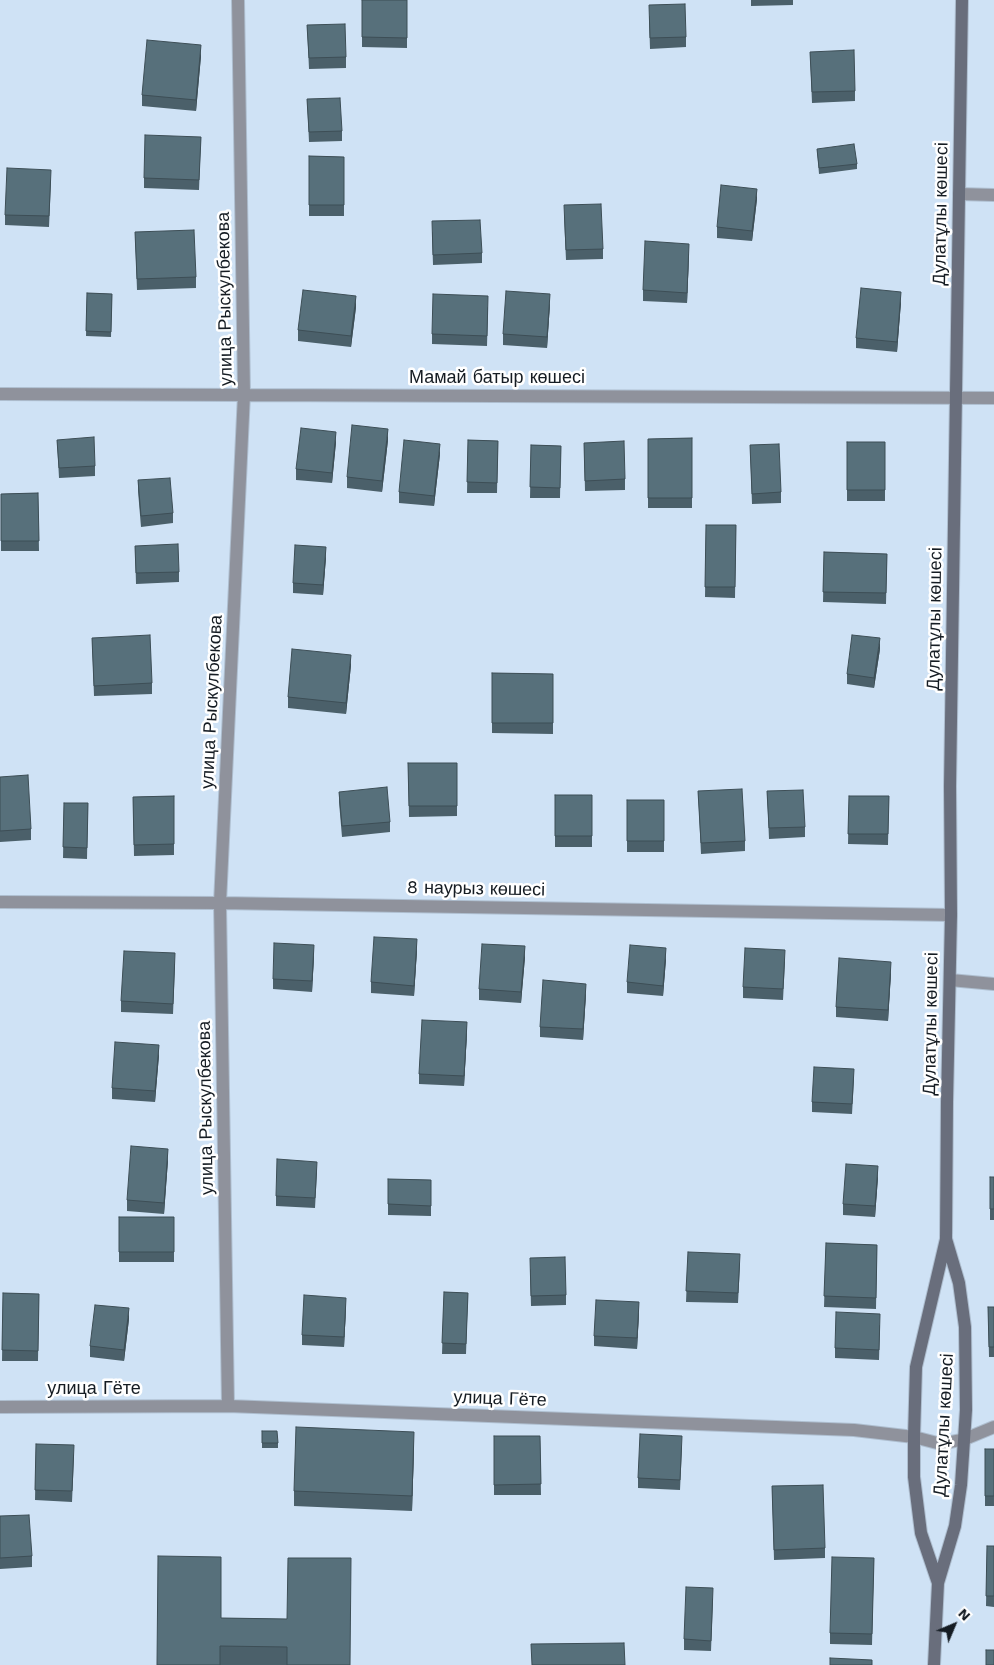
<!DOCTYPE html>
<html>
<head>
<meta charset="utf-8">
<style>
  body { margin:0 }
  #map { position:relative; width:994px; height:1665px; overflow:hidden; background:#cfe2f5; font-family:"Work Sans",sans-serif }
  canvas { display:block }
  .north { position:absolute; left:929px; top:1600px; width:50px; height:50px; -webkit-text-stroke:4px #fff; paint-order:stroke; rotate:45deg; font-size:14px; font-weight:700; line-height:20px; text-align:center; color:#151c23 }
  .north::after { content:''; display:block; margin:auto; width:18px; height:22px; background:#151c23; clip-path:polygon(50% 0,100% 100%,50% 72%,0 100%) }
</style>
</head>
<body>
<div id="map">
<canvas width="994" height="1665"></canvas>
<div class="north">N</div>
</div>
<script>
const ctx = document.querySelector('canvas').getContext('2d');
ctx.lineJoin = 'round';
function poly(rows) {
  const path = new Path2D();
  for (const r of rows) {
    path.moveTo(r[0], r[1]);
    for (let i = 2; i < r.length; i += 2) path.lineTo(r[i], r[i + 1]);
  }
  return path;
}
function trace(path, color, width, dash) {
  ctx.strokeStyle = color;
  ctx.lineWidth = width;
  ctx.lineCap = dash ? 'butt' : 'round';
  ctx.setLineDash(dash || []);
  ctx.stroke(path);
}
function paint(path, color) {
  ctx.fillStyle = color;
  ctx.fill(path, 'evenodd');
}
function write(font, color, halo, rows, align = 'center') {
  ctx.font = font + ' "Work Sans",sans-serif';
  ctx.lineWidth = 5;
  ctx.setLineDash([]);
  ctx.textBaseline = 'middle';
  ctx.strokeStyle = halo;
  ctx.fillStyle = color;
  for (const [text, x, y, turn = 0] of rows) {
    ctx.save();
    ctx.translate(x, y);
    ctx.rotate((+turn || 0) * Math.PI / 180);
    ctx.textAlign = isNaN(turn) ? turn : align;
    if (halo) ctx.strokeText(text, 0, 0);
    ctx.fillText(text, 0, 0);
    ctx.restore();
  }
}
const street = poly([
  [959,194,994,195],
  [0,394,994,398],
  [0,902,220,903,951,915],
  [950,980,994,984],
  [228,1406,220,903,244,394,238,0],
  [0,1407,228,1406,854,1430,914,1437,941,1444,965,1439,994,1427]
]);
const secondary = poly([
  [938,1583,921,1533,914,1477,914,1437,916,1367,946,1239,947,1102,951,915,950,786,962,0],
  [934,1665,938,1583,955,1526,961,1485,966,1410,965,1327,959,1283,946,1239]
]);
trace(street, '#aebecf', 14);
trace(secondary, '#aebecf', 14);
trace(street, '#8f929c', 12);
trace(secondary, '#696e7c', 12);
paint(poly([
  [362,0,407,0,407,48,362,47],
  [751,0,793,0,793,5,751,6],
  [649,16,686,37,686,47,650,49],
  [307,25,346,57,346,68,309,69],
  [810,52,855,91,855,101,812,103],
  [201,56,196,111,142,106,142,95],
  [307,99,342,131,342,141,309,142],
  [201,137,199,190,144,188,144,178],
  [817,149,857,164,857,169,819,174],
  [309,156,344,157,344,216,309,216],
  [51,180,49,227,5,225,5,215],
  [757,199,752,241,717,238,717,227],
  [564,215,603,249,603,259,566,260],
  [135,232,196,277,196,288,137,290],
  [432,232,482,253,482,263,433,265],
  [689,254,687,303,643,301,643,290],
  [87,293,112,294,111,337,86,336],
  [901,302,897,352,856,348,856,338],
  [550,304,547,348,503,345,503,334],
  [356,307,351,347,298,341,298,330],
  [488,307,487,346,432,344,432,334],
  [692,438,692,508,648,508,648,439],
  [57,440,95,466,95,476,59,478],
  [388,440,382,492,347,488,347,477],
  [468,440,498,441,497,493,467,493],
  [336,442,332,483,296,480,296,469],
  [847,442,885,442,885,501,847,501],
  [584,443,625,479,625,490,585,491],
  [531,445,561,446,560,498,530,498],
  [750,445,781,492,781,503,752,504],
  [440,454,434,506,399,503,399,492],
  [138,480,173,513,173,523,141,527,138,491],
  [38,493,39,551,1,551,1,494],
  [706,525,736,525,735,598,705,597],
  [135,546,179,572,179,582,136,584],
  [824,552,887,554,886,604,823,602],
  [326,557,323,595,293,593,293,583],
  [92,638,152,683,152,694,94,696],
  [880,649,874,688,847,684,847,674],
  [351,665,346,714,288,708,288,697],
  [492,673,553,674,553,734,492,733],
  [408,763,457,763,457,816,409,817],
  [0,777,31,829,31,840,0,842],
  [698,791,745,841,745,851,701,854],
  [767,791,805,827,805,837,769,839],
  [339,792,390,822,390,832,342,837,339,802],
  [555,795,592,795,592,847,555,847],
  [174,796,174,855,134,856,133,797],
  [849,796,889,796,888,845,848,844],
  [627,800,664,800,664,852,627,852],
  [64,803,88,803,87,859,63,858],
  [417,950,414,996,371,993,371,982],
  [314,956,312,992,273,989,273,979],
  [525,957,521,1003,479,1000,479,989],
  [666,959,663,996,627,993,627,982],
  [785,961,783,1000,743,998,743,987],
  [175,964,173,1014,121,1012,121,1001],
  [891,973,888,1021,836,1017,836,1007],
  [586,994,583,1040,540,1037,540,1027],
  [467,1033,464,1086,419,1084,419,1074],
  [159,1055,155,1102,112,1099,112,1088],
  [854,1079,852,1114,812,1112,812,1102],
  [168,1160,164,1214,127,1211,127,1200],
  [317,1172,315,1208,276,1206,276,1196],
  [878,1177,875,1217,843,1215,843,1204],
  [990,1177,994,1177,994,1220,990,1220],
  [388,1179,431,1180,431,1216,388,1215],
  [119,1217,174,1217,174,1262,119,1262],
  [826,1243,877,1245,876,1309,824,1307],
  [688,1252,740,1264,738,1303,686,1302],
  [530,1269,566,1295,566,1305,531,1306],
  [444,1292,468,1293,466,1354,442,1354],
  [3,1293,39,1294,38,1361,2,1361],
  [988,1307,994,1307,994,1357,989,1357],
  [346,1308,344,1347,302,1345,302,1335],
  [639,1313,637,1349,594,1346,594,1336],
  [129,1319,124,1361,90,1357,90,1346],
  [880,1325,879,1360,835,1358,835,1348],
  [262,1431,278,1443,278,1448,262,1448],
  [494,1436,540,1436,541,1495,494,1495],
  [36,1444,74,1455,72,1502,35,1500],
  [682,1447,680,1490,638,1488,638,1478],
  [414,1448,412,1511,294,1506,294,1491],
  [985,1449,994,1449,994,1506,985,1506],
  [772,1486,825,1548,825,1558,774,1560],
  [0,1516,32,1556,32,1567,0,1569],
  [987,1546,994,1546,994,1607,986,1606],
  [874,1558,872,1645,830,1644,830,1633],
  [713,1598,711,1651,684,1650,684,1639],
  [221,1618,287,1619,350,1665,157,1665]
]), '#4b606a');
paint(poly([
  [201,45,201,56,196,111,196,100],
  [757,189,757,199,752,241,752,231],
  [689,244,689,254,687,303,687,293],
  [901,292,901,302,897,352,897,342],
  [550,294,550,304,547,348,547,337],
  [356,296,356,307,351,347,351,336],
  [388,429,388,440,382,492,382,481],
  [336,432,336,442,332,483,332,473],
  [440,444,440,454,434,506,434,496],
  [326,547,326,557,323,595,323,585],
  [880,638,880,649,874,688,874,678],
  [351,655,351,665,346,714,346,703],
  [417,939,417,950,414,996,414,986],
  [314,945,314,956,312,992,312,981],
  [525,946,525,957,521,1003,521,992],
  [666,948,666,959,663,996,663,986],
  [891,962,891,973,888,1021,888,1010],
  [586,984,586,994,583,1040,583,1029],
  [467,1022,467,1033,464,1086,464,1076],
  [159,1045,159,1055,155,1102,155,1091],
  [168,1149,168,1160,164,1214,164,1203],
  [878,1166,878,1177,875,1217,875,1206],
  [346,1298,346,1308,344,1347,344,1337],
  [639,1302,639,1313,637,1349,637,1338],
  [129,1308,129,1319,124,1361,124,1350],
  [414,1432,414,1448,412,1511,412,1496]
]), '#3d4e56');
const building = poly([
  [362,0,407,0,407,38,362,37,362,0],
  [685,4,686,37,650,38,649,5,685,4],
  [345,24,346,57,309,58,307,25,345,24],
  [147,40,201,45,196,100,142,95,147,40],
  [854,50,855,91,812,92,810,52,854,50],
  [340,98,342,131,309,132,307,99,340,98],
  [145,135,201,137,199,180,144,178,145,135],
  [854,144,857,164,819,168,817,149,854,144],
  [309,156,344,157,344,205,309,205,309,156],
  [7,168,51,170,49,216,5,215,7,168],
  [721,185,757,189,752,231,717,227,721,185],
  [601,204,603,249,566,250,564,205,601,204],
  [480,220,482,253,433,255,432,221,480,220],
  [194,230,196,277,137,279,135,232,194,230],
  [645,241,689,244,687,293,643,290,645,241],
  [861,288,901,292,897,342,856,338,861,288],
  [303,290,356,296,351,336,298,330,303,290],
  [506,291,550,294,547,337,503,334,506,291],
  [87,293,112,294,111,332,86,331,87,293],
  [433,294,488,296,487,336,432,334,433,294],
  [352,425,388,429,382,481,347,477,352,425],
  [301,428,336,432,332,473,296,469,301,428],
  [94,437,95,466,59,468,57,440,94,437],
  [692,438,692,498,648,498,648,439,692,438],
  [404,440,440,444,434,496,399,492,404,440],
  [468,440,498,441,497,483,467,482,468,440],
  [624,441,625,479,585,481,584,443,624,441],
  [847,442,885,442,885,490,847,490,847,442],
  [779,444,781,492,752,494,750,445,779,444],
  [531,445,561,446,560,488,530,487,531,445],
  [170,478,173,513,141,516,138,480,170,478],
  [38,493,39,541,1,541,1,494,38,493],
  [706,525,736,525,735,587,705,587,706,525],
  [178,544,179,572,136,573,135,546,178,544],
  [295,545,326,547,323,585,293,583,295,545],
  [824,552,887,554,886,593,823,592,824,552],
  [150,635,152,683,94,686,92,638,150,635],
  [852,635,880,638,874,678,847,674,852,635],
  [292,649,351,655,346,703,288,697,292,649],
  [492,673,553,674,553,723,492,723,492,673],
  [408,763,457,763,457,806,409,806,408,763],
  [28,775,31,829,0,831,0,777,28,775],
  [387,787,390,822,342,826,339,792,387,787],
  [742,789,745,841,701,843,698,791,742,789],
  [803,790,805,827,769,828,767,791,803,790],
  [555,795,592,795,592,836,555,836,555,795],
  [174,796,174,844,134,845,133,797,174,796],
  [849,796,889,796,888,834,848,834,849,796],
  [627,800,664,800,664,841,627,841,627,800],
  [64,803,88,803,87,848,63,847,64,803],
  [374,937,417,939,414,986,371,982,374,937],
  [274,943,314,945,312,981,273,979,274,943],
  [482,944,525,946,521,992,479,989,482,944],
  [630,945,666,948,663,986,627,982,630,945],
  [745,948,785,950,783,989,743,987,745,948],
  [124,951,175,953,173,1004,121,1001,124,951],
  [839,958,891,962,888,1010,836,1007,839,958],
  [543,980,586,984,583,1029,540,1027,543,980],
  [422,1020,467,1022,464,1076,419,1074,422,1020],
  [115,1042,159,1045,155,1091,112,1088,115,1042],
  [814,1067,854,1069,852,1104,812,1102,814,1067],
  [131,1146,168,1149,164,1203,127,1200,131,1146],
  [277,1159,317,1162,315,1198,276,1196,277,1159],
  [846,1164,878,1166,875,1206,843,1204,846,1164],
  [990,1177,994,1177,994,1209,990,1209,990,1177],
  [388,1179,431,1180,431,1206,388,1204,388,1179],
  [119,1217,174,1217,174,1252,119,1252,119,1217],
  [826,1243,877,1245,876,1298,824,1296,826,1243],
  [688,1252,740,1254,738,1293,686,1291,688,1252],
  [565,1257,566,1295,531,1296,530,1258,565,1257],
  [444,1292,468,1293,466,1344,442,1343,444,1292],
  [3,1293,39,1294,38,1351,2,1350,3,1293],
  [304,1295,346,1298,344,1337,302,1335,304,1295],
  [596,1300,639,1302,637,1338,594,1336,596,1300],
  [95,1305,129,1308,124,1350,90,1346,95,1305],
  [988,1307,994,1307,994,1347,989,1347,988,1307],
  [836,1312,880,1314,879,1350,835,1348,836,1312],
  [296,1427,414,1432,412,1496,294,1491,296,1427],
  [262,1431,277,1431,278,1443,262,1443,262,1431],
  [640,1434,682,1436,680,1480,638,1478,640,1434],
  [494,1436,540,1436,541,1484,494,1485,494,1436],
  [36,1444,74,1445,72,1491,35,1490,36,1444],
  [985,1449,994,1449,994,1496,985,1496,985,1449],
  [823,1485,825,1548,774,1550,772,1486,823,1485],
  [29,1515,32,1556,0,1558,0,1516,29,1515],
  [987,1546,994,1546,994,1596,986,1596,987,1546],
  [158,1556,221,1557,221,1618,287,1619,288,1558,351,1558,350,1665,287,1665,287,1647,220,1646,220,1665,157,1665,158,1556],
  [832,1557,874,1558,872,1634,830,1633,832,1557],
  [686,1587,713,1588,711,1641,684,1639,686,1587],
  [624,1643,625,1665,532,1665,531,1644,624,1643],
  [986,1650,994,1650,994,1665,986,1665,986,1650],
  [830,1658,872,1660,872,1665,830,1665,830,1658]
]);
paint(building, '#57707b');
trace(building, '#3d4e56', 1);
write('18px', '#151c23', '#fff', [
  ["Дулатұлы көшесі",941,214,-89],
  ["улица Рыскулбекова",225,299,-91],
  ["Мамай батыр көшесі",497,378],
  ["Дулатұлы көшесі",935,619,-89],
  ["улица Рыскулбекова",212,702,-87],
  ["8 наурыз көшесі",476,889,1],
  ["Дулатұлы көшесі",931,1024,-89],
  ["улица Рыскулбекова",206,1108,-91],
  ["улица Гёте",94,1389],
  ["улица Гёте",500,1399,2],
  ["Дулатұлы көшесі",944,1425,-87]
]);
</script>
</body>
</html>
